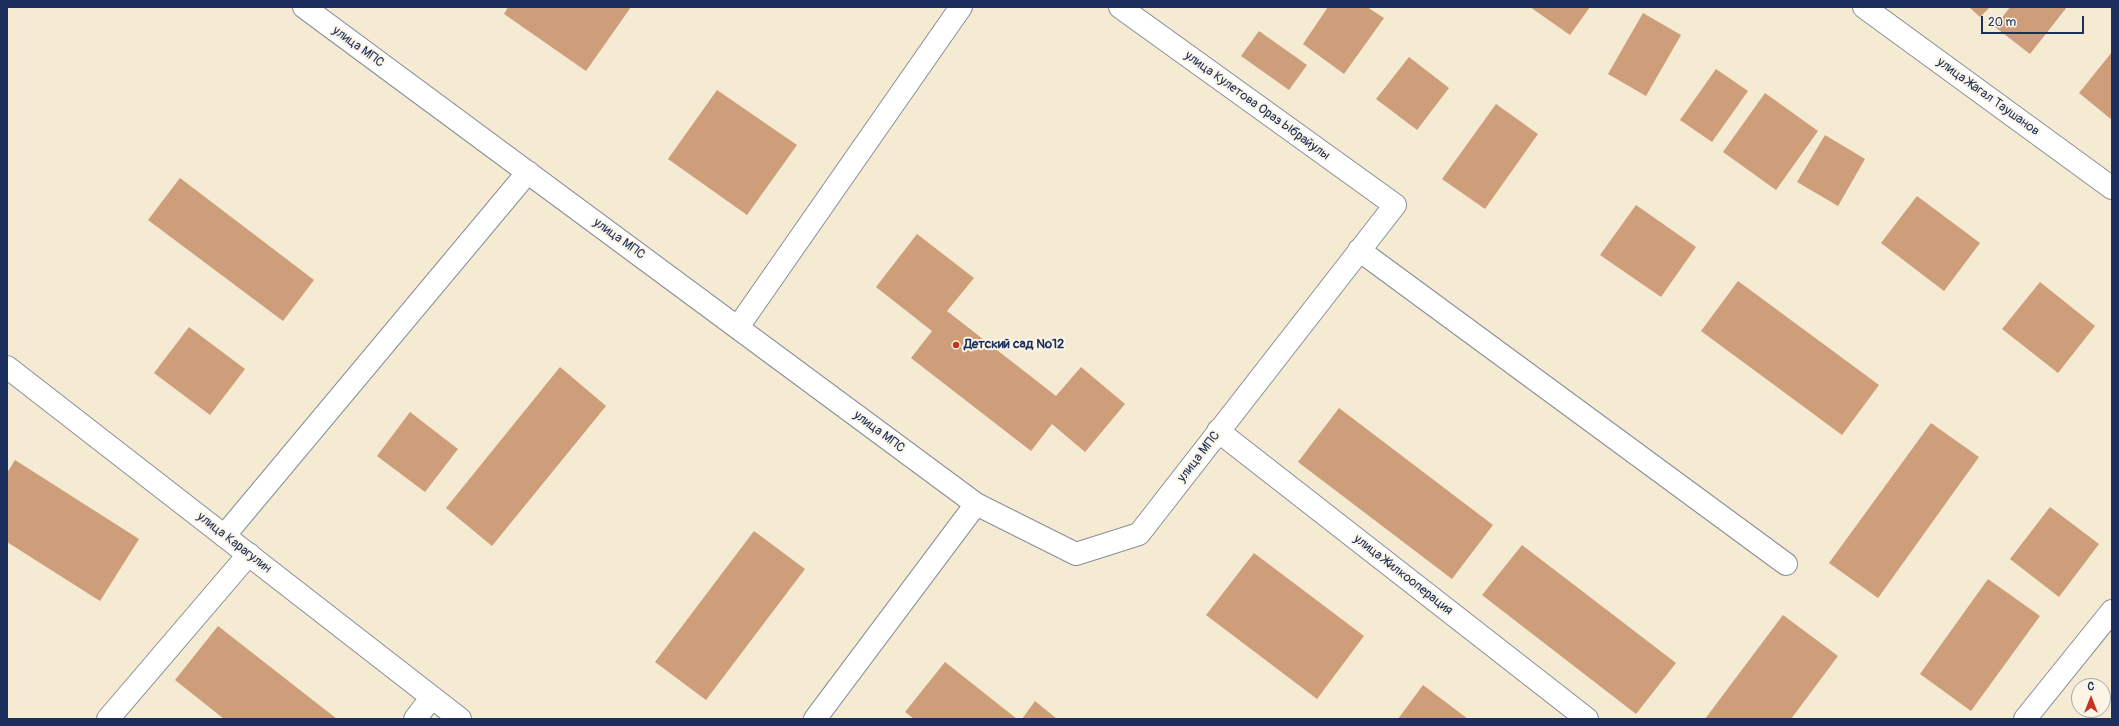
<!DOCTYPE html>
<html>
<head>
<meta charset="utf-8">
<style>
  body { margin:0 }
  #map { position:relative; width:2119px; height:726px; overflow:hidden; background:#f5ebd2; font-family:Pangolin,sans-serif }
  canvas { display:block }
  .frame { position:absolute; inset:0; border:8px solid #1b2f5e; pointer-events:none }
  .north { position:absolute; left:2071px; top:678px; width:40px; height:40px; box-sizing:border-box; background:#fcf5e5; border:1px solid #a2a6af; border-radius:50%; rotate:0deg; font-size:11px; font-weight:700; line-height:16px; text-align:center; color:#1b2f5e }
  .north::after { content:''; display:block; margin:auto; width:14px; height:18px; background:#c8321e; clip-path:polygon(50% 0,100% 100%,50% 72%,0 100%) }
  .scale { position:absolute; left:1981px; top:16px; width:103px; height:18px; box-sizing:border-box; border:2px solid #1b2f5e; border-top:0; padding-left:5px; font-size:12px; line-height:14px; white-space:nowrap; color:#1b2f5e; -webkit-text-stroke:3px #fcf5e5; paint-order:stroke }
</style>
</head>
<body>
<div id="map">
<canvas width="2119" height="726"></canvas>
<div class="frame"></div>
<div class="north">С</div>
<div class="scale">20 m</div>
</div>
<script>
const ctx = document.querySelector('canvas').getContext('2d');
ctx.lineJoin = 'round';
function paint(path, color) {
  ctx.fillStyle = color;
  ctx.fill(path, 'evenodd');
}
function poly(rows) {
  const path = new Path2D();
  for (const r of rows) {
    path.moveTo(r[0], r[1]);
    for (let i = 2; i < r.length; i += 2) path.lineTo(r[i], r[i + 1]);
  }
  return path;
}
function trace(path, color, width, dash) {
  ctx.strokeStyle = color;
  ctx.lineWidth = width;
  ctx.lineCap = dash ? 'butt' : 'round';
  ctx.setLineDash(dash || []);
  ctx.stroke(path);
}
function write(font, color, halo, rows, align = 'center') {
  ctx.font = font + ' Pangolin,sans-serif';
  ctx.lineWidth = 4;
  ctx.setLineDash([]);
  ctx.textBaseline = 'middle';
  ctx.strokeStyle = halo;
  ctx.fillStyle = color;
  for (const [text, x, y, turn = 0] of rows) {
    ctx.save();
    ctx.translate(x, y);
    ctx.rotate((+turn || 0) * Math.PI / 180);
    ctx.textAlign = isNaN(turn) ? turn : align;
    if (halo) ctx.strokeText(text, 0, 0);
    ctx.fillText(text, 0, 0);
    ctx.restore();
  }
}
paint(poly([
  [508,7,631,7,586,71,504,14],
  [1328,7,1367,7,1384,18,1344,74,1303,44],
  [1530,7,1590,7,1570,35],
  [1969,7,1990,7,1980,17],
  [2010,7,2067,7,2030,54,1995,27],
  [1643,13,1681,35,1646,96,1608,74],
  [1259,31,1307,65,1289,90,1241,56],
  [2112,52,2112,120,2079,93],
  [1409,57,1449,88,1417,130,1376,99],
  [1716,69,1748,91,1712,142,1680,120],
  [717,90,797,145,747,215,668,159],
  [1765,93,1818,131,1776,190,1723,152],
  [1496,104,1538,134,1485,209,1442,179],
  [1825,135,1865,159,1838,206,1797,182],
  [180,178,314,280,283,321,148,220],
  [1917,196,1980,243,1944,291,1881,243],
  [1636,205,1696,247,1661,297,1600,255],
  [917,234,974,278,947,311,1056,396,1081,367,1125,404,1085,452,1052,424,1031,451,911,358,932,331,876,287],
  [1738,281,1879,385,1842,435,1701,331],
  [2040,282,2095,326,2058,373,2002,329],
  [189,327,245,369,210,415,154,373],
  [560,367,606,406,492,546,446,508],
  [1339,408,1493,525,1452,579,1298,462],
  [410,412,458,449,425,492,377,456],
  [1931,423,1979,457,1878,598,1829,563],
  [15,460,139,539,100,601,7,542,7,473],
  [2050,507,2099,544,2059,597,2010,559],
  [754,531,805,569,706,700,655,662],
  [1522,545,1676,663,1636,714,1482,595],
  [1254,553,1364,636,1317,699,1206,615],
  [1988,579,2040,616,1971,711,1920,674],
  [1783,615,1838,656,1791,719,1705,719],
  [218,626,337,719,224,719,175,680],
  [945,662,1017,719,914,719,905,712],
  [1423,685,1468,719,1398,719],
  [1035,701,1057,719,1022,719]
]), '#ce9d79');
const minor = poly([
  [304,7,976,504,1076,554,1139,534,1395,205,1120,7],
  [1864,7,2112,188],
  [1359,250,1786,564],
  [738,327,961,7],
  [7,367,460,719],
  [1218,431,1587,719],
  [224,536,528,172],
  [108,719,249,554],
  [415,719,432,697],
  [815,719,976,504],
  [2025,719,2112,611]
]);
trace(minor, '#888d98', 24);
trace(minor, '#fff', 22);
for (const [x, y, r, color] of [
  [956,345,4,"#c8321e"]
]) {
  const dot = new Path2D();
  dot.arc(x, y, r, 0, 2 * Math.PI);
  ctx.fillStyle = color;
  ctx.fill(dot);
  trace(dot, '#fcf5e5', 1.5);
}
write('13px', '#1b2f5e', '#fcf5e5', [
  ["улица МПС",358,47,36],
  ["улица Жагал Таушанов",1988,97,36],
  ["улица Кулетова Ораз Ыбрайулы",1257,106,36],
  ["улица МПС",619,239,36],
  ["улица МПС",879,432,37],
  ["улица МПС",1199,457,-52],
  ["улица Карагулин",234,543,38],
  ["улица Жилкооперация",1403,575,38]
]);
write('bold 13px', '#1b2f5e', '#fcf5e5', [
  ["Детский сад №12",964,345]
], 'left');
</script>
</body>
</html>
